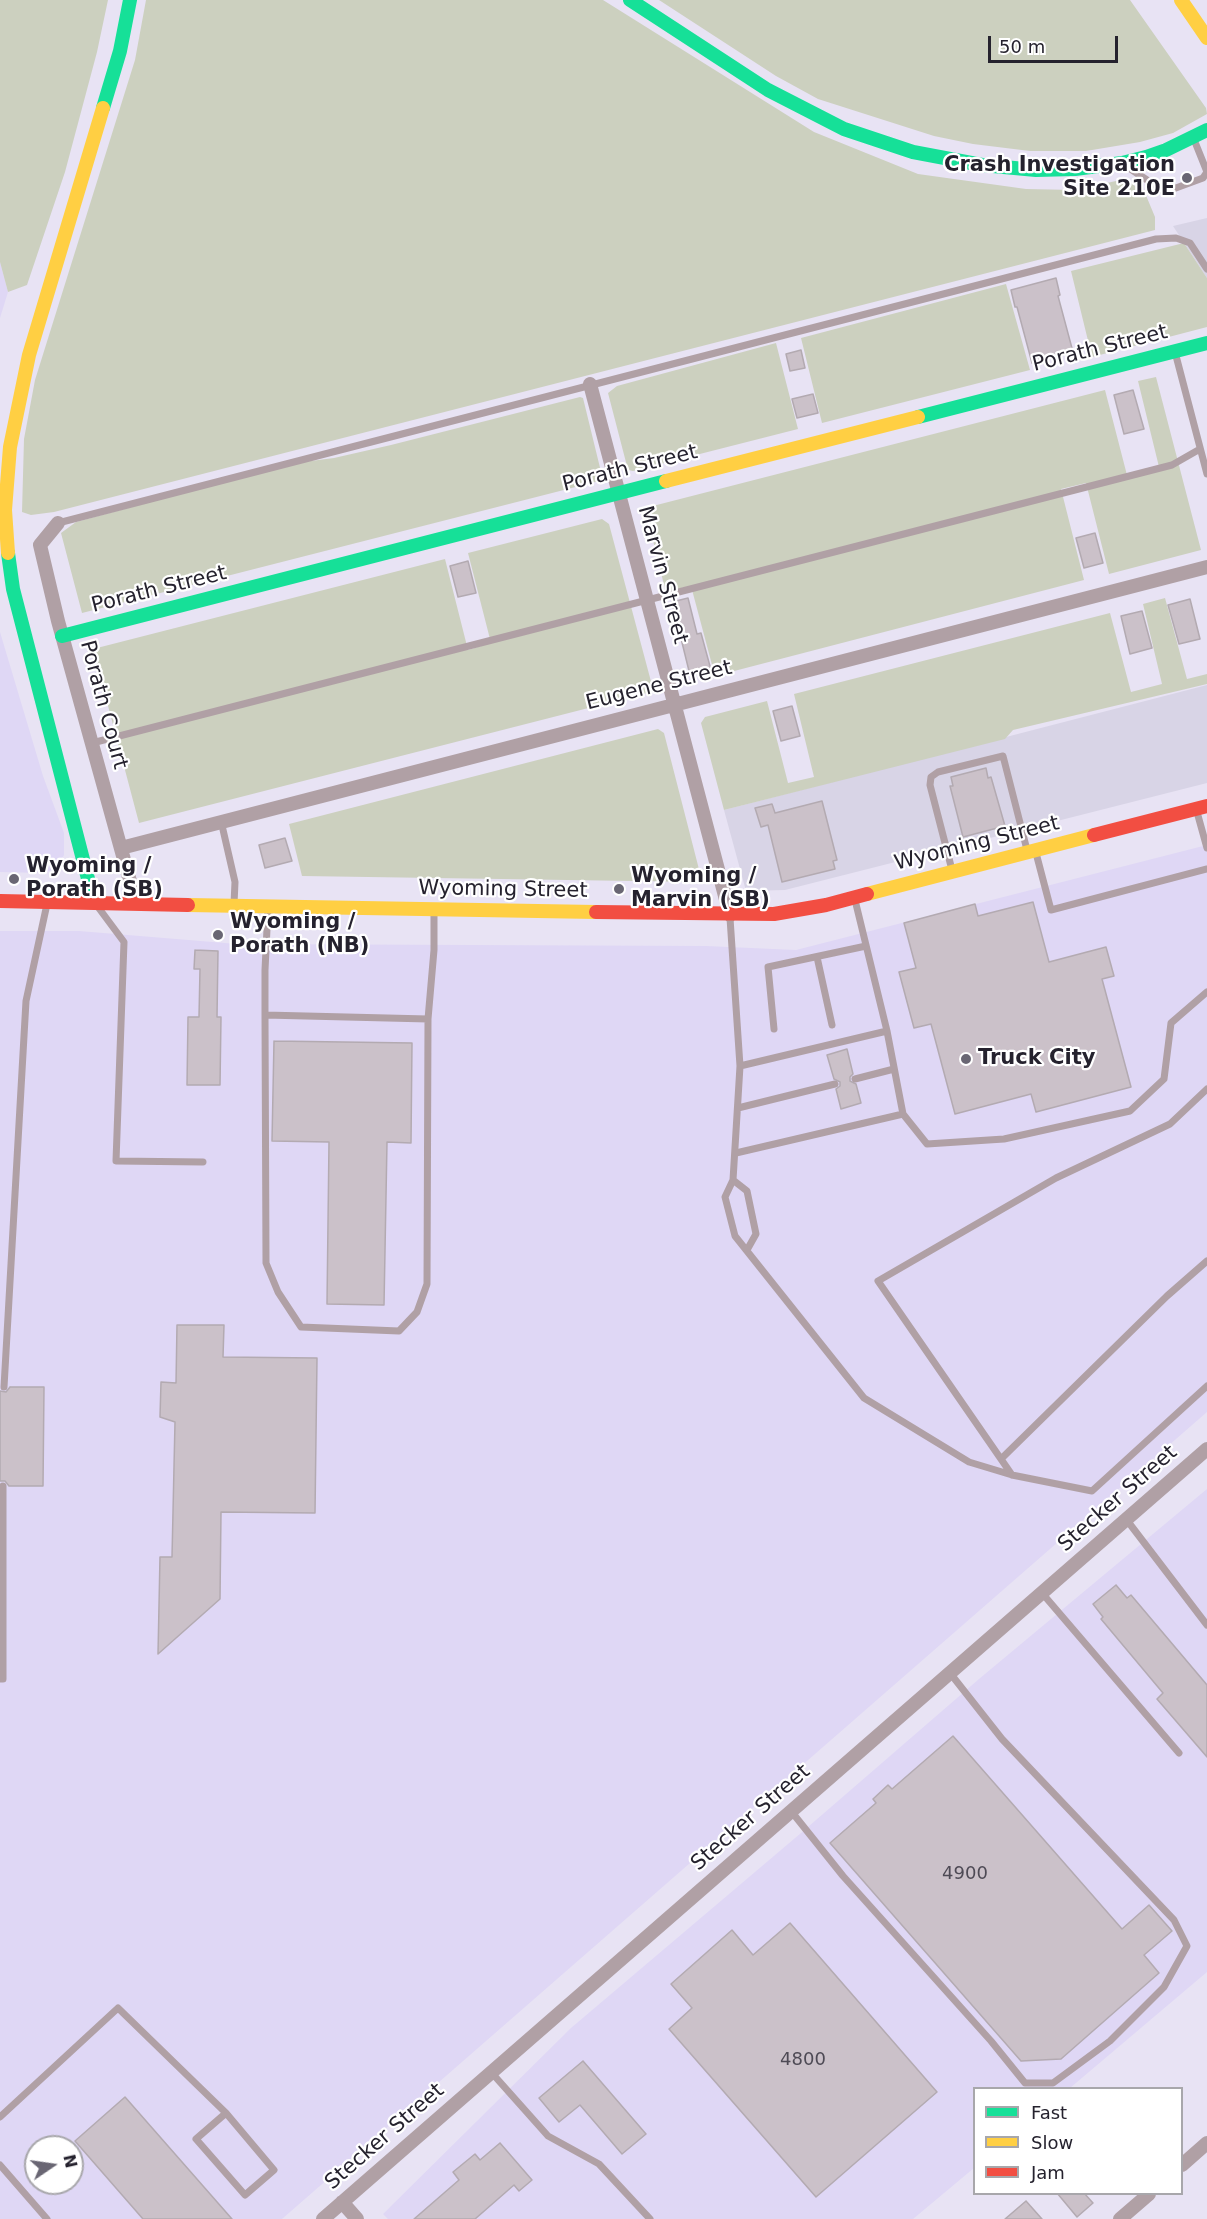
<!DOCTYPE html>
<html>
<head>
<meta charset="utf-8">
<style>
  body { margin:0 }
  #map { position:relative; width:1207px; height:2219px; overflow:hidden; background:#e8e3f4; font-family:"DejaVu Sans",sans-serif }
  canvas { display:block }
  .legend { position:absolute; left:973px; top:2087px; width:210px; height:108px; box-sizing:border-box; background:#fff; border:2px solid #a8a7ab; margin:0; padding:8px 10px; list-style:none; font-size:18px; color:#25222e }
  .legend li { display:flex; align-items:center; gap:12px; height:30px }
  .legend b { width:30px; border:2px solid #a8a7ab }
  .north { position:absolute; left:24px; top:2135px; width:60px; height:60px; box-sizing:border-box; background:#fff; border:2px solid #a8a7ab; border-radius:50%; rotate:77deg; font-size:16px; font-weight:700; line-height:24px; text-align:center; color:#25222e }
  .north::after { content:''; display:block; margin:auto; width:21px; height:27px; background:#696673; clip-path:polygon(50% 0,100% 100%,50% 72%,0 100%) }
  .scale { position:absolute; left:988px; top:36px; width:130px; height:27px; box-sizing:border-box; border:3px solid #25222e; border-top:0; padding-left:8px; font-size:18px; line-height:21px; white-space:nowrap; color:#25222e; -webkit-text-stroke:4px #fff; paint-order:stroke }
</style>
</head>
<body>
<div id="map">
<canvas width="1207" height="2219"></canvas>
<ul class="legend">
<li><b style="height:8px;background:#16e098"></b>Fast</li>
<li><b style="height:8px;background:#ffcf43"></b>Slow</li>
<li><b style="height:8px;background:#f24e42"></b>Jam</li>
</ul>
<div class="north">N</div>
<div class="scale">50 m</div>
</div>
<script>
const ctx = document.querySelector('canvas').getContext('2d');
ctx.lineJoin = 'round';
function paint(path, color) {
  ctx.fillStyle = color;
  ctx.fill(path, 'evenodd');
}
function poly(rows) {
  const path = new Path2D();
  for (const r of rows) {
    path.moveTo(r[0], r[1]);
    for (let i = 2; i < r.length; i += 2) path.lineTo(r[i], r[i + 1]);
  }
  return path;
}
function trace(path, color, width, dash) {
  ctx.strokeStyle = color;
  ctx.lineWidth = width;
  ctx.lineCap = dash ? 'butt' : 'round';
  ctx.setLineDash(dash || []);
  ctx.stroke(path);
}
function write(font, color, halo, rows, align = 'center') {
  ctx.font = font + ' "DejaVu Sans",sans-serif';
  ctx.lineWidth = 4.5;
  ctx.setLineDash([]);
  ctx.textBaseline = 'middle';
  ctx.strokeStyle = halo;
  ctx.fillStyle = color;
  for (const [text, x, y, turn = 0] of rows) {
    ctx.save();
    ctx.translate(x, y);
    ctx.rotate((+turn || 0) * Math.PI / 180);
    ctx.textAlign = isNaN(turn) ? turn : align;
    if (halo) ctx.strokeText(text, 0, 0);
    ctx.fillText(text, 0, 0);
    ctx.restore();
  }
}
paint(poly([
  [1207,218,1207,278,1173,226],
  [1207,685,1207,783,785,890,746,891,724,810]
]), '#d8d4e6');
paint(poly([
  [0,262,8,292,0,318],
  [0,632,43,776,64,833,64,855,57,867,45,873,0,872],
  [1207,845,1207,1412,282,2219,0,2219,0,931,79,931,237,944,706,946,796,950],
  [36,2147,72,2147,72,2183,36,2183],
  [1207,1489,1207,1972,1070,2088,974,2088,974,2168,913,2219,388,2219,383,2214,571,2028,801,1833,979,1679]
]), '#dfd7f5');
paint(poly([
  [0,0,108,0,97,52,65,172,27,285,8,292,0,262],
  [146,0,603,0,814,132,918,174,1026,189,1075,190,1125,179,1145,193,1155,217,1155,230,54,512,31,515,22,512,24,439,35,380,135,60],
  [659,0,1130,0,1206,108,1207,114,1173,133,1140,142,1086,151,1030,151,973,144,934,136,818,99,776,76],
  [1184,243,1207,278,1207,327,1092,357,1071,271],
  [1006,284,1030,370,822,423,801,338],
  [776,343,798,429,633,471,628,470,608,393,617,386],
  [1156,377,1201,550,1109,574,1086,483,1061,489,1084,580,715,676,691,586,667,591,665,589,645,508,1105,390,1128,479,1160,471,1138,381],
  [580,397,583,398,603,480,82,613,61,533,76,522,295,463,334,458,391,445],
  [602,519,609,524,653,689,651,692,139,823,93,649,445,559,468,650,491,643,468,553],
  [1165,598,1187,679,1207,674,1207,684,1013,730,1005,739,724,810,701,723,705,717,767,701,788,783,814,777,794,694,1110,613,1131,692,1162,684,1143,604],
  [658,729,664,733,702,881,700,882,302,876,289,824]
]), '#ccd0bf');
const building = poly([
  [1056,278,1060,295,1058,296,1073,352,1032,363,1017,307,1015,307,1011,290,1056,278],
  [801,350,805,368,790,371,786,354,801,350],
  [1133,390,1144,429,1124,434,1114,395,1133,390],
  [813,394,818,413,797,418,792,399,813,394],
  [1095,533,1103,563,1084,568,1076,538,1095,533],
  [468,561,476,593,458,597,450,566,468,561],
  [688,598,697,634,701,633,711,670,690,675,672,602,688,598],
  [1190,599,1200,639,1179,644,1168,605,1190,599],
  [1142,611,1152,648,1130,654,1121,616,1142,611],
  [792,706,800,736,781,741,773,711,792,706],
  [986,768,988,778,991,777,1005,826,963,837,950,786,953,786,951,777,986,768],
  [822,801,837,860,833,861,835,869,782,882,768,825,761,827,755,808,772,804,775,813,822,801],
  [285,838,292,861,265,868,259,845,285,838],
  [1033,902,1049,962,1106,947,1114,976,1102,979,1131,1087,1036,1112,1031,1094,955,1114,931,1024,914,1028,899,972,916,968,904,923,975,904,978,916,1033,902],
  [195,950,218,951,217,1017,221,1017,220,1085,187,1085,188,1017,199,1017,200,969,194,969,195,950],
  [274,1041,412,1043,411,1143,387,1142,384,1305,327,1304,329,1142,272,1141,274,1041],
  [847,1049,853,1074,850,1077,850,1081,856,1084,861,1103,841,1109,836,1089,840,1086,840,1082,834,1079,827,1055,847,1049],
  [177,1325,224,1325,223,1357,317,1358,315,1513,221,1512,220,1599,158,1654,160,1557,172,1557,175,1422,160,1417,161,1382,176,1383,177,1325],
  [10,1387,44,1387,43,1486,9,1486,5,1481,0,1481,0,1391,6,1392,10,1387],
  [1116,1585,1127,1598,1131,1595,1207,1685,1207,1757,1157,1699,1163,1693,1101,1619,1103,1617,1093,1604,1116,1585],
  [953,1736,1122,1929,1149,1905,1172,1931,1144,1955,1159,1973,1061,2059,1021,2061,830,1843,876,1803,873,1799,888,1785,892,1789,953,1736],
  [790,1923,937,2092,816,2197,669,2029,692,2008,671,1984,732,1930,753,1955,790,1923],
  [583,2061,646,2134,622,2154,580,2105,559,2122,539,2098,583,2061],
  [125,2097,232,2219,143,2219,75,2141,125,2097],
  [500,2143,532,2180,519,2191,514,2185,475,2219,414,2219,459,2180,453,2172,475,2154,480,2160,500,2143],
  [1057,2193,1084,2193,1093,2203,1077,2217,1057,2193],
  [1026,2201,1042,2219,1005,2219,1026,2201]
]);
paint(building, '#cbc1c9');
trace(building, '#b3aab1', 1.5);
trace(poly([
  [1129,168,1165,192,1203,178,1207,172,1195,142],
  [1175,352,1207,474],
  [58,523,1156,239,1176,238,1190,243,1207,269],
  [92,743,1172,465,1200,449],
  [1197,812,1207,848],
  [221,821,235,882,234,904],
  [1036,853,1051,910,1207,869],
  [952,870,930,785,931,777,938,772,1003,756,1027,850],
  [98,907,124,942,116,1161,203,1162],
  [730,918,740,1066,733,1180,725,1197,735,1236,864,1398,969,1462,1012,1475,1092,1491,1207,1386],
  [817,957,832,1025],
  [265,1015,428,1019,427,1284,417,1312,399,1331,301,1327,278,1292,266,1263,265,1015,265,970,268,908],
  [428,1019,434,950,434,911],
  [774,1029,768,967,866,946],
  [887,1031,903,1114,927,1144,1004,1139,1130,1111,1164,1079,1171,1023,1207,992],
  [740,1066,887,1031,855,900],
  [855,1079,894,1069],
  [738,1108,835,1084],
  [736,1153,903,1114],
  [733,1180,747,1191,756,1234,747,1250],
  [4,1387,26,1001,47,904],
  [1001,1459,1167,1296,1207,1261],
  [1012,1475,878,1281,1056,1178,1170,1124,1207,1089],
  [1126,1519,1207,1625],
  [1042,1593,1179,1753],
  [0,1679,3,1679,3,1486],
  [791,1811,843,1876,991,2041,1025,2083,1053,2083,1110,2041,1164,1987,1187,1946,1174,1920,1002,1739,950,1673],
  [491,2072,548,2136,599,2164,650,2219],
  [0,2117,118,2008,226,2113,274,2170,245,2195,196,2139,226,2113],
  [0,2165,47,2219]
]), '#b0a0a5', 7);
trace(poly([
  [590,384,730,915],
  [58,523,40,545,58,621,136,903],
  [121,848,1207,567],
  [1182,2165,1207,2143],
  [342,2202,357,2219],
  [323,2219,1207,1449],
  [1120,2219,1149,2194]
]), '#b0a0a5', 14);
trace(poly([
  [630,0,768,90,844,129,913,152,982,165,1036,170,1075,169,1122,163,1146,157,1166,150,1207,130],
  [103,108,120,51,130,0],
  [918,417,1207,343],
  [8,553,13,589,94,902],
  [62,636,666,481]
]), '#16e098', 14);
trace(poly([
  [1181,0,1207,38],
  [666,481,918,417],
  [8,553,5,510,10,447,29,355,103,108],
  [867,894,1094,835],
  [188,905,596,912]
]), '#ffcf43', 14);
trace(poly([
  [1094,835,1207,806],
  [0,901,188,905],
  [596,912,774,914,826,905,867,894]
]), '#f24e42', 14);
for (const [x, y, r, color] of [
  [1187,178,6,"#696673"],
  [14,879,6,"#696673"],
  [619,889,6,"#696673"],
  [218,935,6,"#696673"],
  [966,1059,6,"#696673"]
]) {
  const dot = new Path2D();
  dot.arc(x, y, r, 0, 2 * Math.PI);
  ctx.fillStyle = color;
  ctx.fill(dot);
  trace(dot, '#fff', 2);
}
write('18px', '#4e4a55', null, [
  ["4900",965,1874],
  ["4800",803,2060]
]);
write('bold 21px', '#25222e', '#fff', [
  ["Crash Investigation",1175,166,"right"],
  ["Site 210E",1175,190,"right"],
  ["Wyoming /",26,867],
  ["Porath (SB)",26,891],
  ["Wyoming /",631,877],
  ["Marvin (SB)",631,901],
  ["Wyoming /",230,923],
  ["Porath (NB)",230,947],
  ["Truck City",978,1059]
], 'left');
write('21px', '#25222e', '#fff', [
  ["Porath Street",1100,349,-14],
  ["Porath Street",630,469,-14],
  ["Marvin Street",662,575,75],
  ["Porath Street",159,590,-14],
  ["Eugene Street",659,686,-14],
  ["Porath Court",103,705,75],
  ["Wyoming Street",977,844,-14],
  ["Wyoming Street",503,890,1],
  ["Stecker Street",1118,1499,-41],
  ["Stecker Street",751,1818,-41],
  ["Stecker Street",385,2137,-41]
]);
</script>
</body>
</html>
